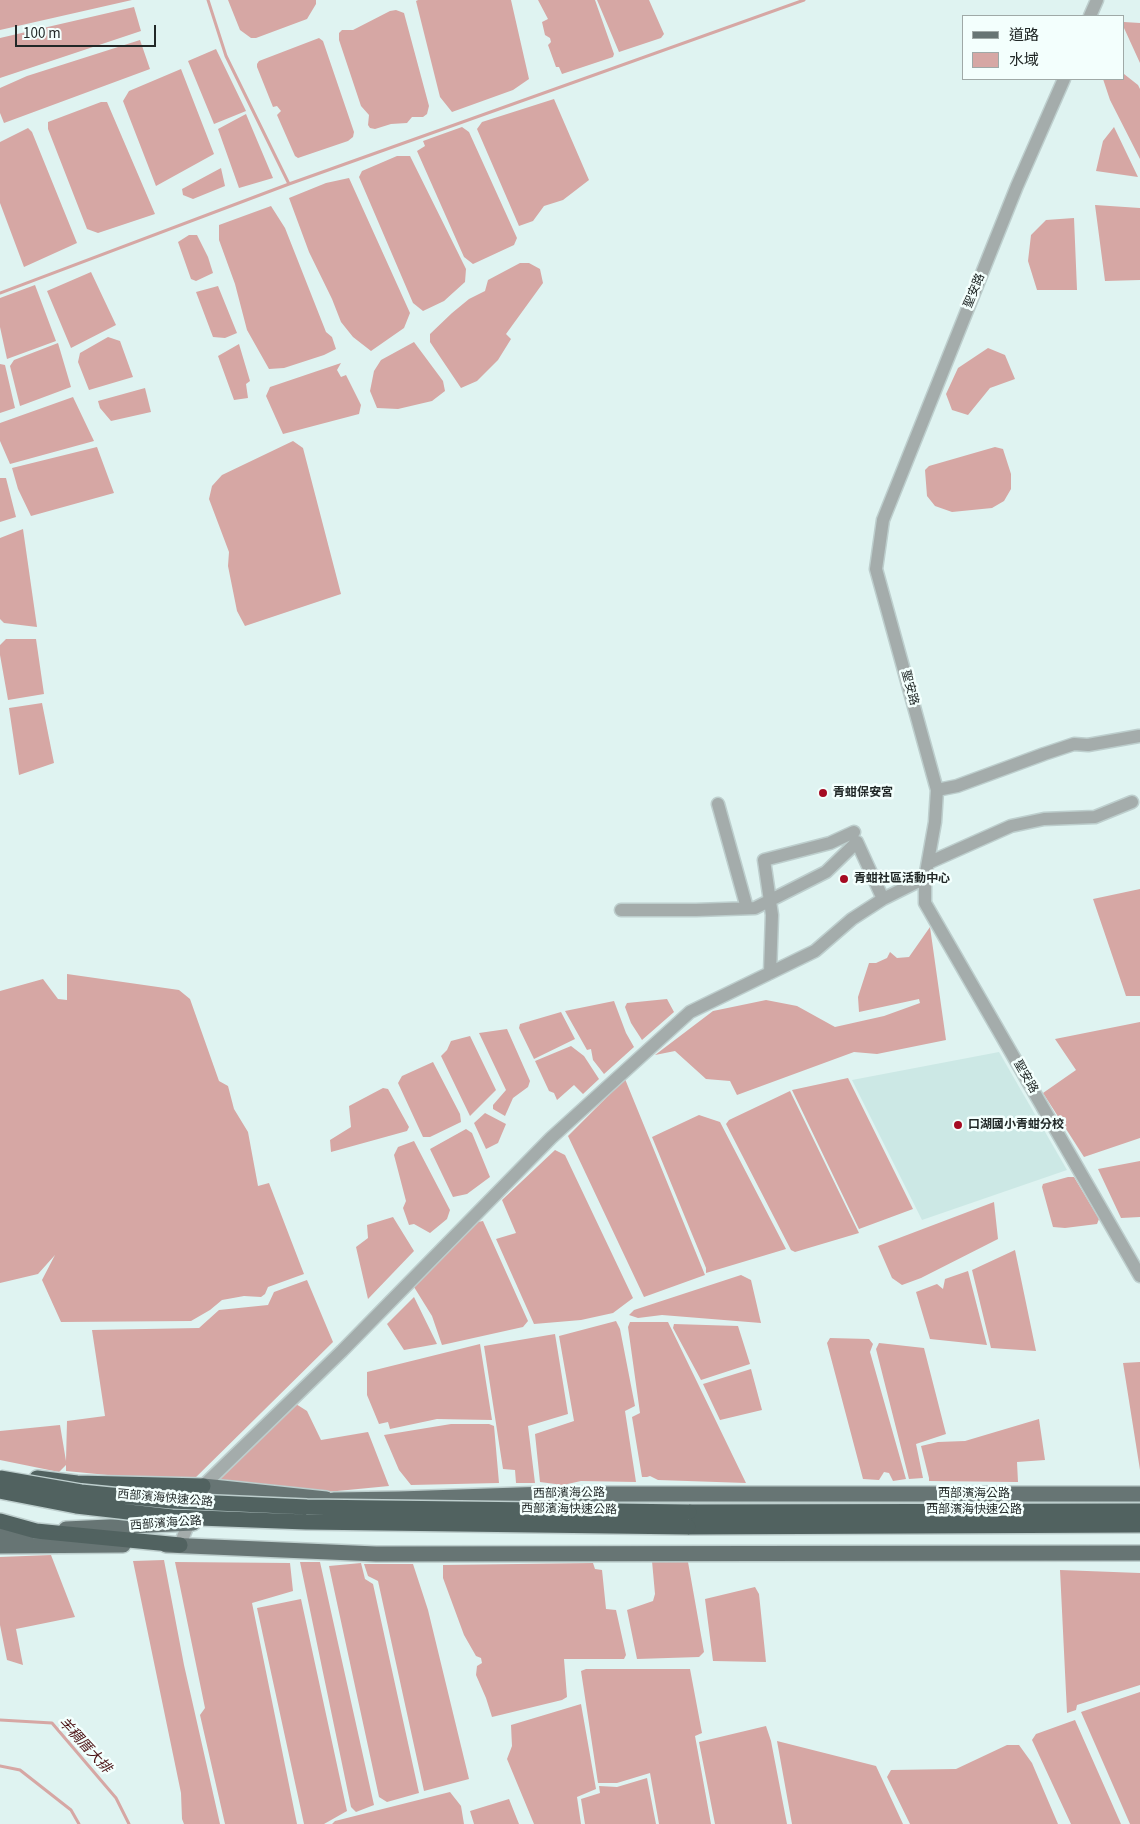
<!DOCTYPE html>
<html>
<head>
<meta charset="utf-8">
<style>
  body { margin:0 }
  #map { position:relative; width:1140px; height:1824px; overflow:hidden; background:#dff3f1; font-family:"Source Sans 3","Noto Sans TC",sans-serif }
  canvas { display:block }
  .legend { position:absolute; left:962px; top:15px; width:162px; height:65px; box-sizing:border-box; background:#f3fffd; border:1px solid #9fa9a7; margin:0; padding:6px 9px; list-style:none; font-size:15px; color:#212827 }
  .legend li { display:flex; align-items:center; gap:10px; height:25px }
  .legend b { width:25px; border:1px solid #9fa9a7 }
  .scale { position:absolute; left:15px; top:25px; width:141px; height:22px; box-sizing:border-box; border:2px solid #212827; border-top:0; padding-left:6px; font-size:15px; line-height:18px; white-space:nowrap; color:#212827; -webkit-text-stroke:4px #f3fffd; paint-order:stroke }
</style>
</head>
<body>
<div id="map">
<canvas width="1140" height="1824"></canvas>
<ul class="legend">
<li><b style="height:6px;background:#677574"></b>道路</li>
<li><b style="height:14px;background:#d6a7a4"></b>水域</li>
</ul>
<div class="scale">100 m</div>
</div>
<script>
const ctx = document.querySelector('canvas').getContext('2d');
ctx.lineJoin = 'round';
function paint(path, color) {
  ctx.fillStyle = color;
  ctx.fill(path, 'evenodd');
}
function poly(rows) {
  const path = new Path2D();
  for (const r of rows) {
    path.moveTo(r[0], r[1]);
    for (let i = 2; i < r.length; i += 2) path.lineTo(r[i], r[i + 1]);
  }
  return path;
}
function trace(path, color, width, dash) {
  ctx.strokeStyle = color;
  ctx.lineWidth = width;
  ctx.lineCap = dash ? 'butt' : 'round';
  ctx.setLineDash(dash || []);
  ctx.stroke(path);
}
function write(font, color, halo, rows, align = 'center') {
  ctx.font = font + ' "Source Sans 3","Noto Sans TC",sans-serif';
  ctx.lineWidth = 5;
  ctx.setLineDash([]);
  ctx.textBaseline = 'middle';
  ctx.strokeStyle = halo;
  ctx.fillStyle = color;
  for (const [text, x, y, turn = 0] of rows) {
    ctx.save();
    ctx.translate(x, y);
    ctx.rotate((+turn || 0) * Math.PI / 180);
    ctx.textAlign = isNaN(turn) ? turn : align;
    if (halo) ctx.strokeText(text, 0, 0);
    ctx.fillText(text, 0, 0);
    ctx.restore();
  }
}
paint(poly([
  [999,1052,1067,1170,922,1220,852,1080]
]), '#cce8e5');
paint(poly([
  [0,0,132,0,0,30],
  [228,0,316,0,316,4,307,19,256,38,251,38,240,30],
  [418,0,511,0,529,79,513,90,452,112,440,97,416,1],
  [538,0,595,0,614,54,613,57,562,74,559,67,556,67,548,45,551,42,550,38,545,35,542,22,548,19],
  [597,0,649,0,664,34,661,38,619,52],
  [134,7,141,31,0,78,0,38],
  [396,10,404,13,429,106,427,114,423,117,412,117,407,123,391,124,375,129,370,128,368,125,369,115,361,106,339,40,339,33,342,30,353,30,390,11],
  [1124,22,1140,23,1140,63,1124,28],
  [319,38,323,41,354,132,353,137,348,141,298,158,295,156,277,115,281,111,277,106,273,107,257,67,257,64,259,61],
  [140,40,150,69,4,123,0,113,0,88,27,76],
  [216,49,246,111,214,124,188,61],
  [181,69,214,154,156,186,123,101,129,91],
  [1124,74,1138,85,1140,89,1140,159,1110,100,1103,79,1124,79],
  [554,99,589,180,563,200,544,206,533,221,519,226,477,129,482,122],
  [101,102,107,102,155,214,98,233,87,229,48,129,48,122],
  [246,114,273,178,239,188,218,129],
  [462,127,469,132,517,238,514,245,473,264,464,257,417,151,425,146,423,141],
  [1114,127,1138,177,1096,171,1103,141],
  [28,128,32,132,77,243,24,267,0,203,0,142],
  [397,156,410,156,466,269,465,282,444,301,423,311,413,303,359,177,362,171],
  [221,168,225,186,193,199,183,195,182,189],
  [349,178,410,313,404,328,371,351,353,337,341,322,332,299,309,252,289,198,326,183],
  [1095,205,1140,208,1140,280,1105,281],
  [271,206,285,228,326,332,332,337,336,349,324,355,284,368,269,369,247,330,235,284,219,240,219,225],
  [1074,218,1077,290,1037,290,1028,261,1031,235,1046,220],
  [189,235,197,235,208,257,213,273,196,281,191,279,178,242],
  [520,263,529,263,540,269,543,283,506,334,511,339,498,360,477,381,461,388,430,342,430,334,452,313,469,299,485,291,488,280],
  [91,272,116,325,71,348,47,291],
  [35,285,56,341,7,359,0,327,0,298],
  [218,286,237,333,225,338,213,337,196,292],
  [108,337,120,341,133,377,89,390,78,362,80,353],
  [414,342,443,381,445,391,432,401,398,409,377,408,370,391,374,371,381,360],
  [58,343,71,387,20,406,10,366,14,360],
  [239,344,250,381,246,384,248,398,234,400,218,356],
  [988,348,1005,355,1015,379,990,388,968,415,952,410,946,394,958,368],
  [341,363,337,370,341,377,346,375,361,405,359,414,283,434,266,396,270,387],
  [0,364,5,365,15,408,0,413],
  [145,388,151,412,111,421,100,408,98,401],
  [73,397,94,441,10,464,0,441,0,423],
  [293,441,303,448,341,594,245,626,237,611,228,566,229,552,209,499,212,486,222,475],
  [97,447,114,493,31,516,18,489,12,468],
  [995,447,1003,449,1011,474,1011,489,1004,501,992,508,952,512,935,506,927,496,925,470,929,466],
  [0,478,6,478,16,517,0,522],
  [23,529,37,627,4,623,0,619,0,538],
  [6,639,36,639,44,694,8,700,0,655,0,645],
  [42,703,54,763,19,775,9,708],
  [1140,889,1140,996,1126,996,1093,899],
  [930,927,946,1040,877,1054,854,1052,737,1095,730,1081,706,1079,675,1051,655,1055,713,1011,766,1000,797,1006,835,1027,884,1016,920,1003,919,999,859,1012,858,997,869,963,876,963,887,958,890,952,897,958,909,957],
  [67,974,179,990,190,999,219,1081,228,1086,234,1109,248,1132,258,1186,269,1183,304,1274,268,1287,265,1294,261,1297,244,1296,222,1300,210,1310,191,1321,61,1322,42,1280,55,1255,38,1274,0,1283,0,991,43,979,58,999,67,1000],
  [667,999,674,1012,642,1040,631,1023,625,1007,627,1003],
  [614,1001,626,1033,634,1047,604,1074,593,1060,591,1049,587,1050,565,1011],
  [561,1012,575,1039,534,1059,519,1028,520,1024],
  [1140,1022,1140,1138,1084,1157,1043,1093,1076,1070,1055,1039],
  [507,1029,530,1081,528,1087,513,1098,505,1116,493,1109,493,1105,506,1090,479,1033],
  [470,1036,496,1090,470,1116,441,1056,447,1050,451,1041],
  [571,1046,584,1056,599,1079,583,1094,574,1085,557,1100,554,1093,549,1091,535,1061],
  [433,1062,460,1114,461,1122,430,1137,423,1137,398,1083,402,1076],
  [848,1078,913,1209,859,1229,792,1090],
  [625,1079,705,1275,644,1297,568,1136],
  [383,1088,388,1089,409,1127,407,1131,331,1152,330,1140,351,1127,349,1106],
  [790,1091,859,1233,795,1252,791,1250,726,1124,729,1120],
  [485,1113,506,1124,498,1143,486,1149,474,1123],
  [699,1115,720,1122,786,1249,706,1273,706,1268,652,1137],
  [466,1129,472,1133,490,1177,467,1194,453,1197,430,1149],
  [414,1141,450,1210,447,1219,430,1233,414,1224,409,1225,403,1208,406,1201,394,1155,398,1147],
  [555,1150,565,1155,633,1298,613,1313,581,1320,534,1324,496,1239,516,1233,502,1200],
  [1140,1161,1140,1217,1121,1218,1098,1169],
  [1068,1177,1074,1177,1099,1219,1097,1224,1065,1228,1053,1227,1042,1187,1043,1184],
  [994,1202,998,1239,921,1278,902,1285,892,1278,878,1246],
  [393,1217,414,1251,368,1299,356,1247,368,1238,367,1225],
  [483,1221,528,1321,523,1327,442,1345,432,1316,414,1287,478,1222],
  [1015,1250,1036,1351,991,1348,972,1270],
  [968,1271,987,1345,930,1339,916,1292,937,1284,943,1289,945,1279],
  [741,1275,751,1280,761,1323,662,1315,638,1318,629,1315,634,1310],
  [307,1280,333,1342,190,1483,66,1471,66,1465,59,1472,0,1460,0,1431,60,1425,66,1461,67,1421,105,1416,92,1330,199,1328,219,1310,268,1305,274,1292],
  [414,1297,437,1344,404,1350,387,1324],
  [616,1321,620,1329,635,1406,625,1411,636,1482,581,1481,563,1485,540,1482,535,1434,574,1421,559,1336],
  [630,1322,668,1322,746,1483,658,1480,650,1476,647,1477,642,1477,632,1417,640,1413,628,1327],
  [674,1324,738,1326,750,1364,701,1380,673,1328],
  [555,1334,568,1414,528,1426,535,1483,516,1483,515,1470,503,1469,484,1346],
  [830,1338,869,1339,873,1344,870,1352,906,1479,893,1481,889,1473,884,1472,879,1480,863,1479,827,1343],
  [879,1343,924,1348,946,1434,916,1444,923,1478,909,1479,876,1349],
  [480,1344,492,1420,437,1419,390,1429,388,1422,379,1424,367,1395,367,1372],
  [1140,1362,1140,1470,1123,1363],
  [751,1369,762,1410,720,1420,703,1384],
  [296,1404,307,1411,321,1440,368,1432,389,1486,327,1492,211,1485],
  [1039,1419,1045,1460,1017,1462,1018,1482,929,1481,929,1478,921,1446,938,1442,965,1441],
  [451,1424,489,1424,494,1426,499,1483,411,1485,399,1470,384,1435],
  [51,1555,75,1617,16,1629,23,1665,7,1660,0,1625,0,1557],
  [164,1560,184,1665,220,1824,184,1824,182,1819,181,1793,133,1561],
  [652,1561,688,1562,704,1652,699,1657,637,1659,627,1610,653,1601,655,1594],
  [175,1562,290,1563,293,1591,252,1603,297,1824,225,1824,200,1715,205,1708],
  [300,1562,320,1562,374,1805,356,1812,351,1807],
  [361,1563,365,1579,373,1584,419,1793,387,1802,379,1797,329,1566],
  [593,1563,595,1569,602,1570,606,1609,616,1610,626,1655,624,1659,564,1659,567,1697,562,1700,492,1717,486,1698,476,1675,477,1666,482,1663,481,1658,476,1656,464,1635,443,1578,443,1565],
  [364,1564,413,1564,428,1610,469,1779,424,1791,378,1581,368,1576],
  [1060,1570,1140,1573,1140,1685,1077,1705,1076,1710,1067,1713],
  [755,1587,759,1594,766,1662,713,1661,705,1599],
  [301,1599,347,1811,324,1824,304,1824,257,1608],
  [586,1669,690,1669,702,1733,695,1736,711,1824,659,1824,650,1773,617,1783,598,1783,581,1671],
  [1140,1692,1140,1824,1130,1824,1081,1712],
  [581,1704,596,1789,577,1797,581,1824,534,1824,507,1759,512,1746,511,1725],
  [1075,1720,1121,1824,1071,1824,1032,1740,1036,1734],
  [766,1726,771,1741,787,1824,715,1824,699,1742],
  [777,1741,876,1766,903,1824,792,1824],
  [1007,1745,1019,1745,1032,1763,1058,1824,910,1824,887,1777,891,1770,956,1769],
  [647,1778,656,1824,585,1824,581,1799,600,1793,599,1786,617,1787],
  [450,1792,461,1806,464,1824,332,1824,335,1821],
  [509,1799,519,1824,474,1824,470,1811]
]), '#d6a7a4');
trace(poly([
  [208,0,226,56,289,184],
  [0,293,289,184,804,0],
  [0,1720,52,1723,116,1798,129,1824],
  [0,1766,20,1770,71,1810,79,1824]
]), '#d6a7a4', 3);
const minor = poly([
  [1090,16,1097,0],
  [1064,79,1017,186,883,520,876,569,937,790,935,822,925,878,925,903,1140,1276],
  [937,790,957,786,1044,754,1074,744,1088,745,1139,736],
  [718,804,747,908],
  [928,863,1011,826,1044,819,1095,817,1132,802],
  [621,910,696,910,755,908,826,872,857,842,883,899],
  [770,973,772,915,764,860,830,843,854,832],
  [180,1545,203,1486,342,1351,551,1138,690,1012,815,951,852,919,883,899,925,878]
]);
const major = poly([
  [203,1486,326,1499],
  [314,1503,335,1500,399,1499,548,1494,1140,1494],
  [66,1529,193,1523],
  [0,1532,31,1531],
  [166,1545,376,1554,1140,1553],
  [0,1546,123,1545]
]);
const highway = poly([
  [37,1478,77,1483,203,1486],
  [689,1512,1140,1511],
  [0,1521,36,1531,180,1545],
  [688,1527,1140,1525]
]);
trace(minor, '#bdcecd', 15);
trace(major, '#bdcecd', 18);
trace(highway, '#bdcecd', 18);
trace(minor, '#a4acab', 12);
trace(major, '#677574', 15);
trace(highway, '#516260', 15);
const highwayBridge = poly([
  [0,1478,81,1492,171,1501,307,1507,689,1512],
  [0,1491,76,1506,172,1517,306,1522,688,1527]
]);
trace(highwayBridge, '#bdcecd', 18, []);
trace(highwayBridge, '#516260', 15);
for (const [x, y, r, color] of [
  [823,793,5,"#a50b22"],
  [844,879,5,"#a50b22"],
  [958,1125,5,"#a50b22"]
]) {
  const dot = new Path2D();
  dot.arc(x, y, r, 0, 2 * Math.PI);
  ctx.fillStyle = color;
  ctx.fill(dot);
  trace(dot, '#f3fffd', 2);
}
write('12px', '#212827', '#f3fffd', [
  ["聖安路",975,291,-68],
  ["聖安路",909,688,75],
  ["聖安路",1025,1077,60],
  ["西部濱海公路",569,1494,-1],
  ["西部濱海公路",974,1494],
  ["西部濱海快速公路",165,1499,5],
  ["西部濱海快速公路",569,1510,1],
  ["西部濱海快速公路",974,1510],
  ["西部濱海公路",166,1524,-4]
]);
write('bold 12px', '#212827', '#f3fffd', [
  ["青蚶保安宮",833,793],
  ["青蚶社區活動中心",854,879],
  ["口湖國小青蚶分校",968,1125]
], 'left');
write('italic 14px', '#4c1315', '#f3fffd', [
  ["羊稠厝大排",84,1746,47]
]);
</script>
</body>
</html>
